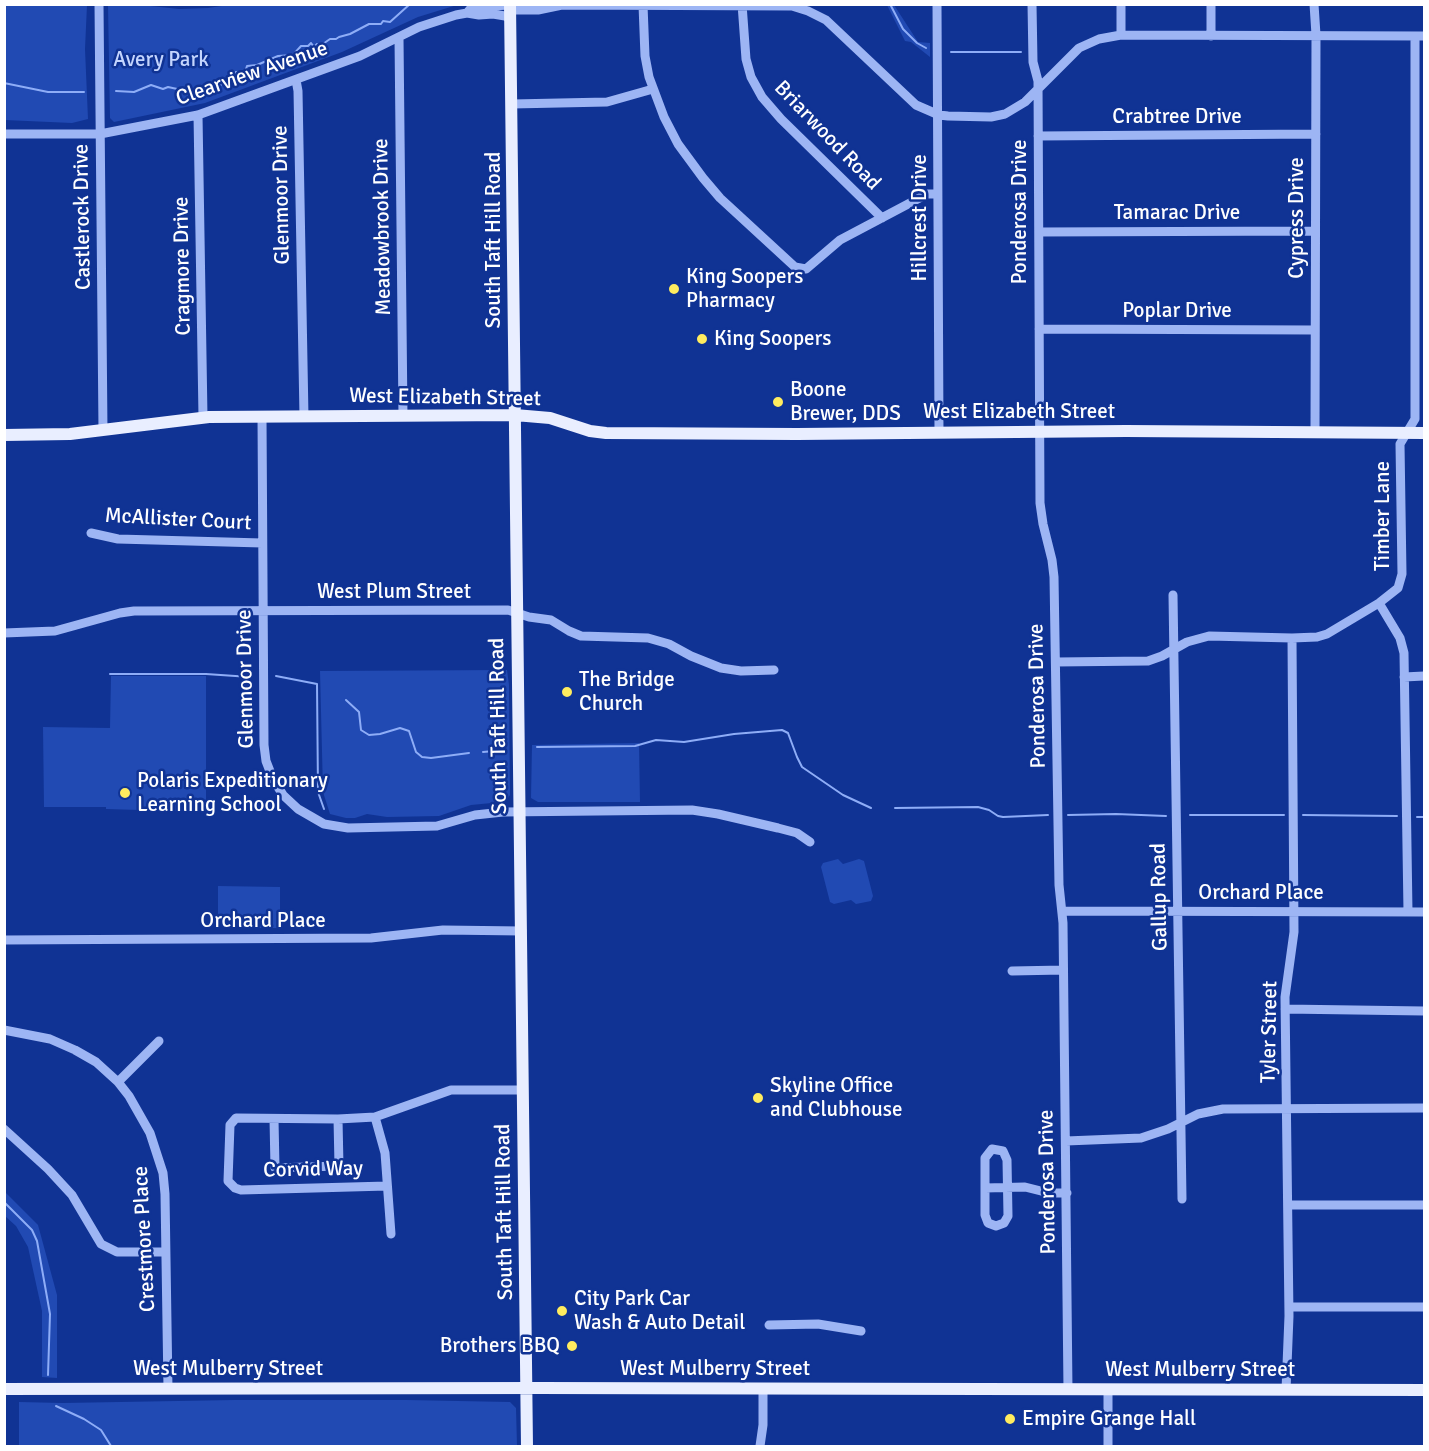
<!DOCTYPE html>
<html>
<head>
<meta charset="utf-8">
<style>
  body { margin:0 }
  #map { position:relative; width:1429px; height:1451px; overflow:hidden; background:#103394; font-family:Signika,sans-serif }
  canvas { display:block }
  .frame { position:absolute; inset:0; border:6px solid #fff; pointer-events:none }
</style>
</head>
<body>
<div id="map">
<canvas width="1429" height="1451"></canvas>
<div class="frame"></div>
</div>
<script>
const ctx = document.querySelector('canvas').getContext('2d');
ctx.lineJoin = 'round';
function paint(path, color) {
  ctx.fillStyle = color;
  ctx.fill(path, 'evenodd');
}
function poly(rows) {
  const path = new Path2D();
  for (const r of rows) {
    path.moveTo(r[0], r[1]);
    for (let i = 2; i < r.length; i += 2) path.lineTo(r[i], r[i + 1]);
  }
  return path;
}
function trace(path, color, width, dash) {
  ctx.strokeStyle = color;
  ctx.lineWidth = width;
  ctx.lineCap = dash ? 'butt' : 'round';
  ctx.setLineDash(dash || []);
  ctx.stroke(path);
}
function write(font, color, halo, rows, align = 'center') {
  ctx.font = font + ' Signika,sans-serif';
  ctx.lineWidth = 5;
  ctx.setLineDash([]);
  ctx.textBaseline = 'middle';
  ctx.strokeStyle = halo;
  ctx.fillStyle = color;
  for (const [text, x, y, turn = 0] of rows) {
    ctx.save();
    ctx.translate(x, y);
    ctx.rotate((+turn || 0) * Math.PI / 180);
    ctx.textAlign = isNaN(turn) ? turn : align;
    if (halo) ctx.strokeText(text, 0, 0);
    ctx.fillText(text, 0, 0);
    ctx.restore();
  }
}
paint(poly([
  [132,4,179,9,208,8,235,4,457,5,418,17,342,52,205,103,114,122,110,118,108,5],
  [4,5,87,5,85,49,88,119,72,123,5,120],
  [887,5,894,5,918,42,930,43,930,57,911,42,905,41],
  [507,670,509,685,510,795,508,798,502,802,471,805,439,816,387,817,367,814,355,818,346,818,330,814,323,792,320,671],
  [111,676,206,676,206,812,106,809,106,807,44,807,43,727,110,728],
  [639,743,640,802,538,802,531,798,532,745],
  [838,859,843,864,859,859,864,861,873,896,871,901,856,904,851,900,834,904,830,902,821,867,823,863],
  [218,886,280,887,280,928,224,928,221,921,218,921],
  [5,1192,38,1225,57,1295,57,1378,42,1377,42,1311,28,1247,16,1226,5,1216],
  [234,1400,407,1400,510,1402,516,1408,517,1446,19,1446,19,1402,63,1403]
]), '#214ab3');
trace(poly([
  [890,4,903,29,917,43,926,48],
  [951,52,1021,52],
  [4,83,48,92,84,92],
  [116,91,134,92,151,85,163,89,168,87,191,92,207,90,225,83,236,72,242,74,245,72,247,66,257,65,278,56,293,55,301,46,308,46,311,43,314,47,317,44,320,46,330,39,336,39,339,37,350,34,369,24,381,24,383,21,390,22,410,4],
  [110,674,206,674,250,677],
  [276,676,317,684,318,792,324,809],
  [346,700,359,712,361,730,369,735,380,734,400,728,409,731,416,752,422,757,431,758,469,753],
  [537,747,635,746,656,740,684,742,734,734,782,730,788,733,797,757,802,767,843,795,871,808],
  [483,752,494,751],
  [895,808,978,807,989,810,998,816,1003,817,1048,815],
  [1068,815,1116,814,1166,816],
  [1190,815,1284,815],
  [1303,815,1397,816],
  [1417,817,1424,817],
  [4,1202,32,1230,37,1241,50,1314,48,1375],
  [56,1406,84,1419,101,1430,111,1446]
]), '#8eadf7', 2);
trace(poly([
  [99,4,103,430],
  [742,4,746,59,751,77,762,97,781,119,882,218],
  [937,4,939,431],
  [1032,4,1033,62,1038,81,1040,503,1043,524,1052,560,1054,577,1059,885,1063,923,1068,1390],
  [1121,4,1121,35],
  [1211,4,1211,36],
  [1314,4,1316,35,1315,431],
  [643,5,645,56,649,77,664,117,678,144,703,178,720,198,795,267,806,269,840,240,927,194,937,194],
  [510,10,538,10,562,5,792,6,808,11,826,20,916,105,939,115,948,116,991,117,1005,114,1025,102,1079,48,1099,39,1121,35,1424,36],
  [467,13,472,7,510,5],
  [399,38,403,416],
  [296,80,298,91,304,417],
  [512,104,607,102,653,89],
  [198,115,203,417],
  [4,134,100,134,198,115,360,56,419,27,456,15,467,13,479,15,493,14,505,16,510,19],
  [1038,136,1316,134],
  [1039,232,1315,231],
  [1039,329,1315,330],
  [262,417,264,745,266,761,273,779,283,795,298,809,324,824,348,828,437,826,475,815,503,812,692,810,718,814,778,828,797,833,810,842],
  [91,533,118,539,262,543],
  [1173,595,1182,1199],
  [1379,603,1400,638,1404,653,1408,912],
  [4,633,55,631,120,613,134,611,508,610,529,617,551,620,569,631,581,636,648,638,669,644,691,656,721,668,741,671,774,670],
  [1056,662,1148,661,1162,656,1187,642,1209,636,1292,638,1317,637,1327,634,1379,603,1398,588,1402,574,1400,444,1415,419,1415,36],
  [1404,677,1424,676],
  [1062,911,1424,912],
  [4,940,371,938,443,930,522,931],
  [1012,971,1063,970],
  [1285,1009,1424,1011],
  [4,1030,50,1039,75,1050,96,1062,118,1082,129,1096,150,1133,163,1173,165,1194,168,1389],
  [118,1082,159,1041],
  [375,1117,385,1153,391,1234],
  [274,1119,275,1168,339,1166,338,1119],
  [4,1129,48,1169,72,1195,101,1244,117,1252,165,1252],
  [1066,1141,1141,1138,1168,1129,1198,1114,1223,1109,1424,1108],
  [992,1149,1003,1151,1007,1160,1008,1216,1004,1223,996,1226,988,1223,985,1215,985,1158,992,1149],
  [387,1186,241,1190,235,1188,228,1181,230,1125,236,1118,338,1119,375,1117,451,1090,523,1090],
  [985,1188,1025,1187,1049,1193,1067,1193],
  [1288,1205,1424,1205],
  [1289,1307,1424,1307],
  [769,1325,818,1324,861,1331],
  [1286,1390,1289,1316,1285,997,1294,932,1292,638],
  [760,1446,763,1425,763,1389],
  [1108,1446,1108,1390]
]), '#9db5f4', 9);
trace(poly([
  [510,4,527,1446],
  [4,435,70,434,209,417,515,415,550,418,590,431,606,433,797,434,1126,431,1424,433],
  [4,1389,538,1388,1424,1390]
]), '#e9eeff', 12);
for (const [x, y, r, color] of [
  [674,289,6,"#ffec5f"],
  [702,339,6,"#ffec5f"],
  [778,402,6,"#ffec5f"],
  [567,692,6,"#ffec5f"],
  [125,793,6,"#ffec5f"],
  [758,1098,6,"#ffec5f"],
  [562,1311,6,"#ffec5f"],
  [572,1346,6,"#ffec5f"],
  [1010,1419,6,"#ffec5f"]
]) {
  const dot = new Path2D();
  dot.arc(x, y, r, 0, 2 * Math.PI);
  ctx.fillStyle = color;
  ctx.fill(dot);
  trace(dot, '#103394', 2);
}
write('21px', '#c4d5fe', '#103394', [
  ["Avery Park",161,60]
]);
write('21px', '#fff', '#103394', [
  ["Clearview Avenue",252,74,-19],
  ["Crabtree Drive",1177,117],
  ["Briarwood Road",827,136,46],
  ["Glenmoor Drive",282,195,-91],
  ["Ponderosa Drive",1020,212,-90],
  ["Tamarac Drive",1177,213],
  ["Castlerock Drive",83,217,-91],
  ["Hillcrest Drive",920,218,-90],
  ["Cypress Drive",1297,218,-90],
  ["Meadowbrook Drive",383,227,-91],
  ["South Taft Hill Road",494,240,-90],
  ["Cragmore Drive",183,266,-91],
  ["Poplar Drive",1177,311],
  ["West Elizabeth Street",445,398,1],
  ["West Elizabeth Street",1019,412],
  ["Timber Lane",1383,516,-90],
  ["McAllister Court",178,520,3],
  ["West Plum Street",394,592],
  ["Glenmoor Drive",246,679,-91],
  ["Ponderosa Drive",1038,696,-91],
  ["South Taft Hill Road",499,726,-91],
  ["Orchard Place",1261,893],
  ["Gallup Road",1160,897,-91],
  ["Orchard Place",263,921],
  ["Tyler Street",1270,1032,-89],
  ["Corvid Way",313,1170,-1],
  ["Ponderosa Drive",1048,1182,-91],
  ["South Taft Hill Road",505,1212,-91],
  ["Crestmore Place",145,1239,-93],
  ["West Mulberry Street",228,1369],
  ["West Mulberry Street",715,1369],
  ["West Mulberry Street",1200,1370]
]);
write('21px', '#fff', '#103394', [
  ["King Soopers",686,277],
  ["Pharmacy",686,301],
  ["King Soopers",714,339],
  ["Boone",790,390],
  ["Brewer, DDS",790,414],
  ["The Bridge",579,680],
  ["Church",579,704],
  ["Polaris Expeditionary",137,781],
  ["Learning School",137,805],
  ["Skyline Office",770,1086],
  ["and Clubhouse",770,1110],
  ["City Park Car",574,1299],
  ["Wash & Auto Detail",574,1323],
  ["Brothers BBQ",560,1346,"right"],
  ["Empire Grange Hall",1022,1419]
], 'left');
</script>
</body>
</html>
